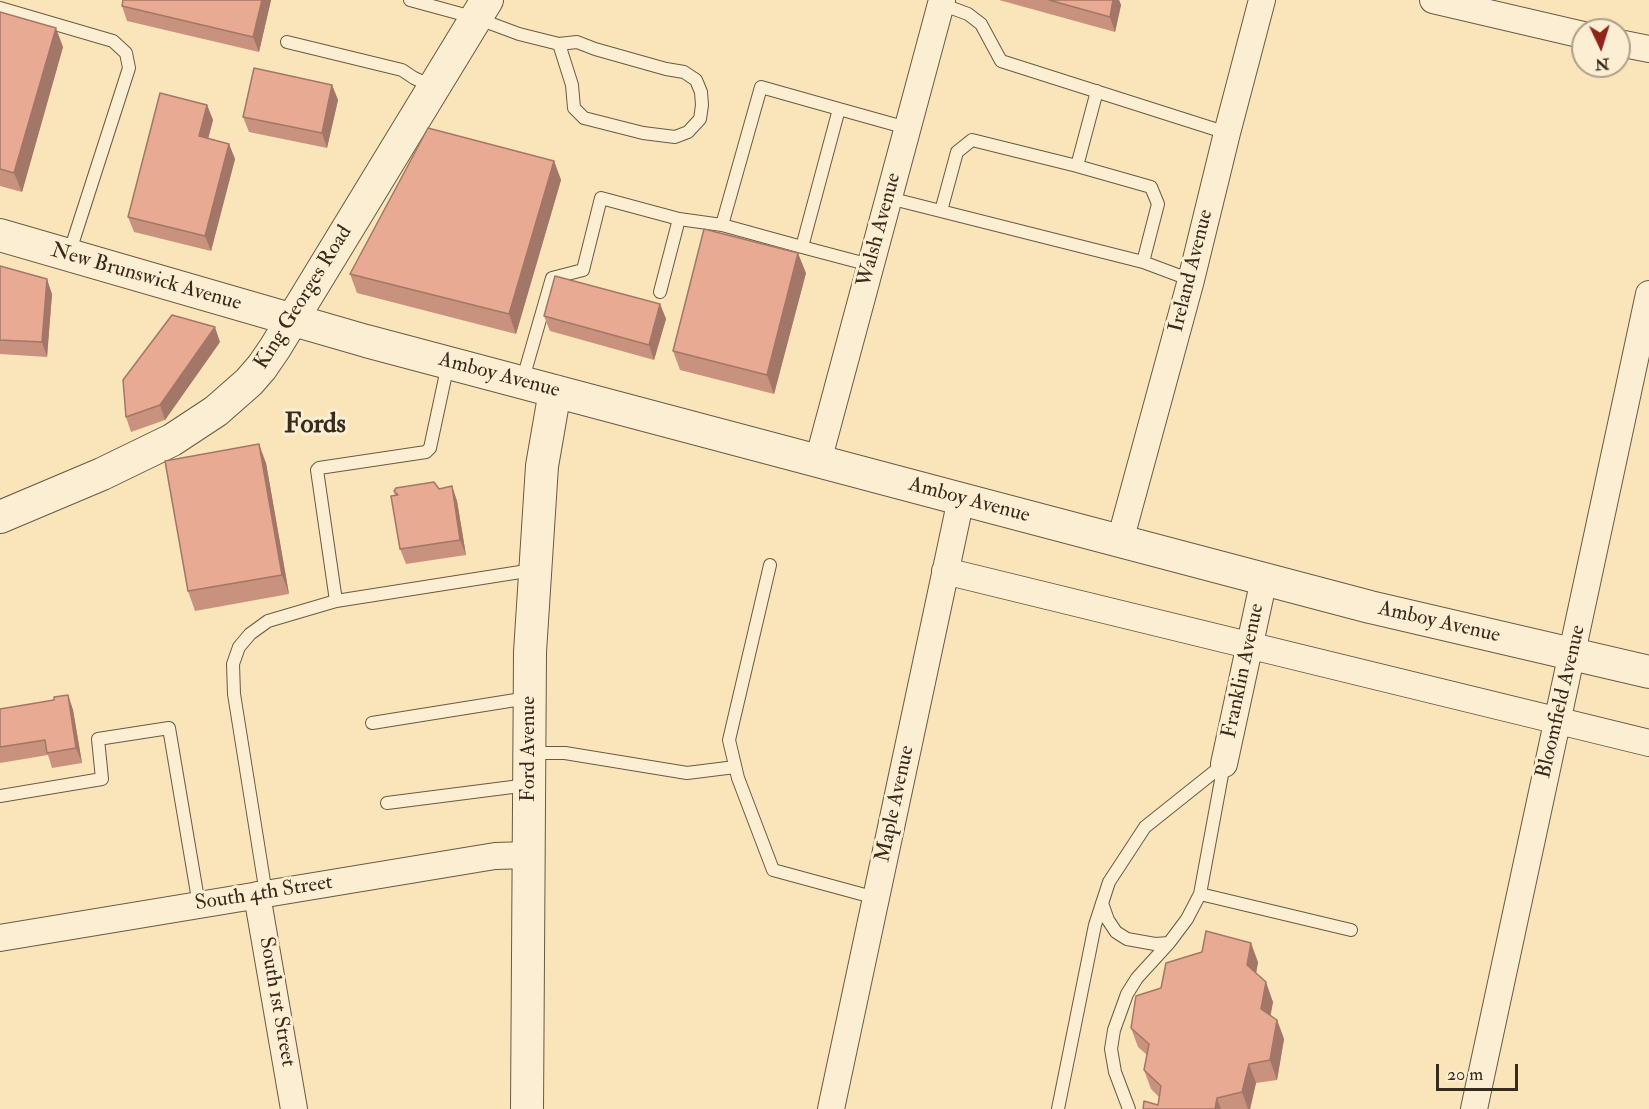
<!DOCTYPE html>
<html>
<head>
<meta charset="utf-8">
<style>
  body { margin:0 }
  #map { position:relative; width:1649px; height:1109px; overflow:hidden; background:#fae5ba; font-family:"IM FELL Double Pica",serif }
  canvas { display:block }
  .north { position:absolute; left:1571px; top:18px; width:60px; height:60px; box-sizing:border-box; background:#fceed2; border:2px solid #ada08a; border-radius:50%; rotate:176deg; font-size:16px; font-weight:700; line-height:24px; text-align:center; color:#372b1d }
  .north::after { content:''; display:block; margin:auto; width:21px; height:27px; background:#8f2418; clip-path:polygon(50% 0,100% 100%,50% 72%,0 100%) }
  .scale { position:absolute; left:1436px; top:1064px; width:82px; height:27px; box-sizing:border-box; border:3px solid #372b1d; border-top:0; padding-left:8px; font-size:18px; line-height:21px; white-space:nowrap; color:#372b1d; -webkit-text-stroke:4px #fceed2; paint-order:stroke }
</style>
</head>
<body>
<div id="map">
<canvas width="1649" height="1109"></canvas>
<div class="north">N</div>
<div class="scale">20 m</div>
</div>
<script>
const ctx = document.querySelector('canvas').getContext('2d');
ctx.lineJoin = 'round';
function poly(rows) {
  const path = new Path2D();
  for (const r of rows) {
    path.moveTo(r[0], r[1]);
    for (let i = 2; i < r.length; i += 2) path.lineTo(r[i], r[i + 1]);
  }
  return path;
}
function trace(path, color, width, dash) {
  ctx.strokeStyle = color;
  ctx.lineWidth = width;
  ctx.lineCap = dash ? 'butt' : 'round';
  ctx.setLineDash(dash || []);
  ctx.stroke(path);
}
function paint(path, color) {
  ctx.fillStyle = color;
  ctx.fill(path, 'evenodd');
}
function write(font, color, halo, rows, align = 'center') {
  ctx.font = font + ' "IM FELL Double Pica",serif';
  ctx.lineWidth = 6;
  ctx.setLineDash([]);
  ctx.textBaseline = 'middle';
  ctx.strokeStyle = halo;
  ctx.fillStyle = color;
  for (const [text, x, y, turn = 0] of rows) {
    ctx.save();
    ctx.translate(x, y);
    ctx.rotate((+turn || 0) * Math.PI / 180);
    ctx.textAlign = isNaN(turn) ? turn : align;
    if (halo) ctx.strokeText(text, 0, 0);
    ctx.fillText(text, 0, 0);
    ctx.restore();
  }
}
const service = poly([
  [410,0,476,18,519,34,559,44,577,42,595,49,666,69,684,72,696,80,701,92,702,105,700,119,688,132,675,137,643,133,584,118,574,108,572,85,559,44],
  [941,4,968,14,981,24,1001,61,1227,133],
  [0,8,113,41,126,53,129,68,69,254],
  [287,42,402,70,414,78,434,87],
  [1077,166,1097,91],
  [889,198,1143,262,1191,280],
  [941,211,957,152,972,140,1077,166,1151,187,1158,204,1143,262],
  [679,219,722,225,802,247],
  [722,225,761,87,839,109],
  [870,265,802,247,839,109,907,128],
  [448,364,430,448,426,452,319,468,317,470,336,601,533,570],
  [522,382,552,278,583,270,601,198,679,219,660,292],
  [770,565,729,740,738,778,773,870,876,898],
  [372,723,528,698],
  [531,753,565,753,687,773,735,767],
  [0,796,102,779,98,739,169,728,199,905],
  [387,803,528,785],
  [266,894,234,694,233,664,239,647,250,634,268,621,336,601],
  [1200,894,1351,930],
  [1102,903,1108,920,1116,932,1127,939,1155,944,1169,943],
  [1058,1109,1095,925,1109,882,1145,827,1224,764],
  [1129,1109,1115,1072,1111,1049,1114,1030,1127,994,1137,978,1169,943,1187,919,1200,894,1224,764]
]);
const minor = poly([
  [1433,0,1583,35],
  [1619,43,1649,49],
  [818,461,942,0],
  [1120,541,1191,280,1227,133,1262,0],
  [945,571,1649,743],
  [1224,764,1264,579],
  [257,895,294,1109],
  [0,938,495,856,528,855],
  [831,1109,961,499],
  [1474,1109,1649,294]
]);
const tertiary = poly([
  [0,235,366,341,961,499,1370,607,1649,672],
  [0,517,102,474,172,440,216,411,249,382,262,367,275,348,487,0],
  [527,1109,530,652,542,466,555,391]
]);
trace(service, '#685a44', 14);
trace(minor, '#685a44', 28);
trace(tertiary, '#685a44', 34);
trace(service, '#fceed2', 12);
trace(minor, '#fceed2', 26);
trace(tertiary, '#fceed2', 32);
paint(poly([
  [123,0,271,0,259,52,127,21,122,6],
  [999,0,1119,0,1121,5,1115,32],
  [0,12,63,47,22,192,0,186],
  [332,85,338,100,327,148,249,132,243,117],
  [207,105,213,120,208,138,229,144,235,159,211,251,134,232,128,217],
  [554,161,561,180,516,334,357,293,350,274],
  [0,266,52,294,47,357,0,354],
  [806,273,774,394,680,370,673,351],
  [660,304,666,319,654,360,550,331,544,316],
  [220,342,165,420,131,432,126,417],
  [266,463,289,594,195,611,188,591],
  [452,486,457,501,466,555,406,564,400,549,395,496,394,491,439,489],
  [68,695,73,710,82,763,52,768,48,755,0,763,0,709,54,700],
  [1202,952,1258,962,1256,974,1273,1002,1270,1016,1277,1020,1284,1039,1277,1080,1256,1083,1250,1109,1143,1109,1158,1105,1159,1097,1151,1089,1144,1070,1147,1055,1138,1047,1131,1028,1161,988]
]), '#c8927e');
paint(poly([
  [262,0,271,0,259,52,253,37],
  [1113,0,1119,0,1121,5,1115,32,1110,17],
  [56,28,63,47,22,192,14,173],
  [332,85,338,100,327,148,322,133],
  [207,105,213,120,205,151,199,136],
  [229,144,235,159,211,251,205,236],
  [554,161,561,180,516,334,509,314],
  [798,253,806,273,774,394,767,375],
  [47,279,52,294,47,357,42,342],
  [660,304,666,319,654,360,649,345],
  [215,327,220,342,165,420,160,405],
  [259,444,266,463,289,594,282,575],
  [452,486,457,501,466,555,460,540],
  [68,695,73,710,82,763,76,748],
  [1251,943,1258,962,1254,985,1247,965],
  [1266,982,1273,1002,1268,1029,1261,1009],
  [1277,1020,1284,1039,1277,1080,1270,1060],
  [1249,1064,1256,1083,1250,1109,1248,1109,1242,1092],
  [1217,1098,1221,1109,1215,1109]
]), '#a27767');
const building = poly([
  [123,0,262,0,253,37,122,6,123,0],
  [1049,0,1113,0,1110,17,1049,0],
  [0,12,56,28,14,173,0,169,0,12],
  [254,68,332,85,322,133,243,117,254,68],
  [160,93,207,105,199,136,229,144,205,236,128,217,160,93],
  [428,128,554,161,509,314,350,274,428,128],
  [704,229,798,253,767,375,673,351,704,229],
  [0,266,47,279,42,342,0,340,0,266],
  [555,276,660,304,649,345,544,316,555,276],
  [172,315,215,327,160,405,126,417,123,380,172,315],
  [259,444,282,575,188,591,165,461,259,444],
  [434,482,439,489,452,486,460,540,400,549,391,496,398,495,394,491,396,488,434,482],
  [68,695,76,748,47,753,45,740,0,747,0,709,54,700,54,697,68,695],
  [1206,931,1251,943,1247,965,1266,982,1261,1009,1277,1020,1270,1060,1249,1064,1242,1092,1217,1098,1215,1109,1143,1109,1144,1101,1158,1105,1161,1086,1144,1070,1149,1044,1131,1028,1136,996,1161,988,1166,963,1202,952,1206,931]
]);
paint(building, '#e8aa93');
trace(building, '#a27767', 1.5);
write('21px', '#372b1d', '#fceed2', [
  ["Walsh Avenue",880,230,-75],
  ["Ireland Avenue",1192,271,-76],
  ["New Brunswick Avenue",146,278,16],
  ["King Georges Road",304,298,-58],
  ["Amboy Avenue",499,376,15],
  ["Amboy Avenue",969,501,15],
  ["Amboy Avenue",1439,623,13],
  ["Franklin Avenue",1244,671,-78],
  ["Bloomfield Avenue",1562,702,-77],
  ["Ford Avenue",529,749,-90],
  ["Maple Avenue",896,804,-78],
  ["South 4th Street",264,894,-9],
  ["South 1st Street",276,1002,80]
]);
write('bold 27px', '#372b1d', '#fceed2', [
  ["Fords",315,426]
]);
</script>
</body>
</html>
